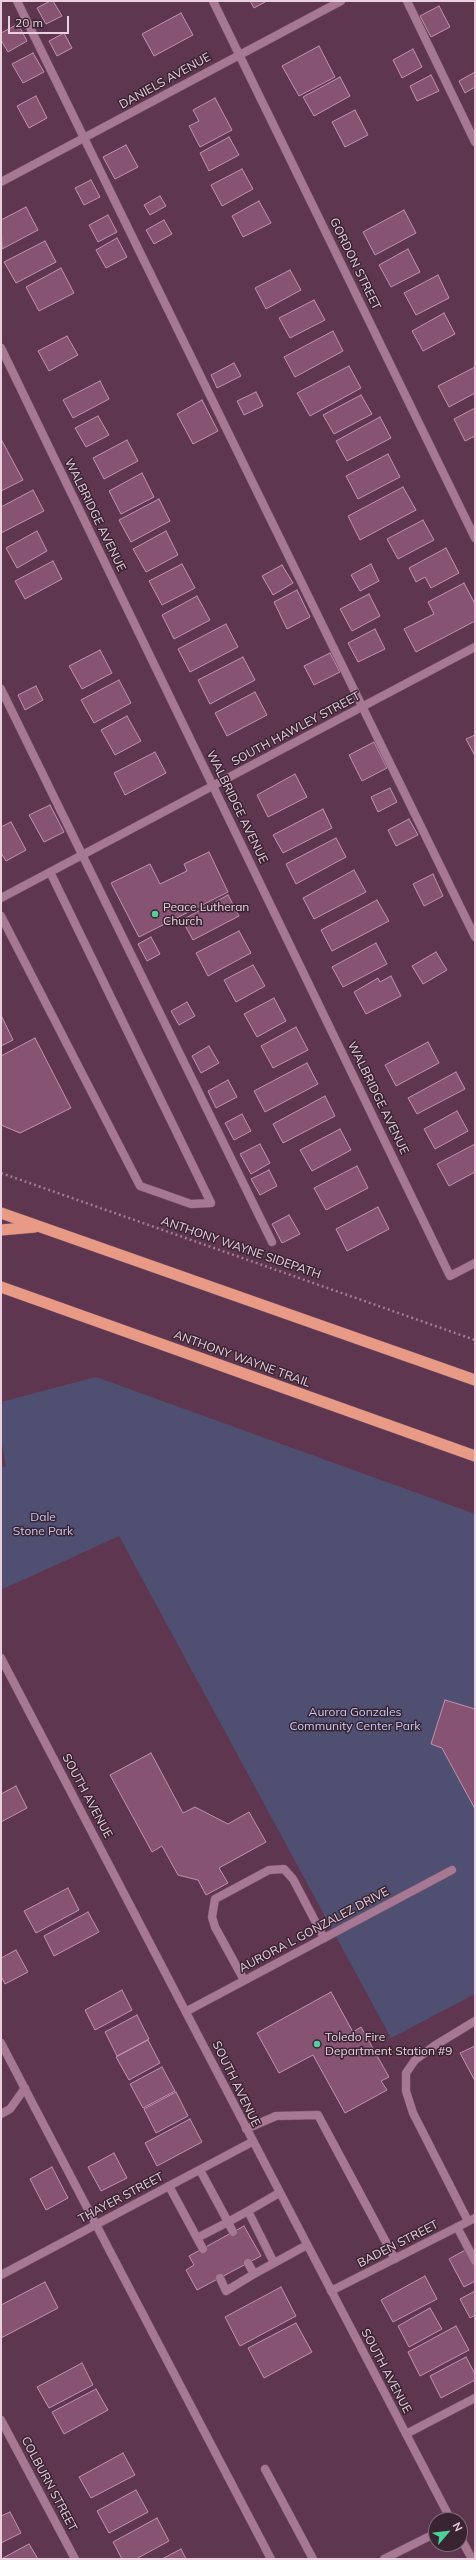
<!DOCTYPE html>
<html>
<head>
<meta charset="utf-8">
<style>
  body { margin:0 }
  #map { position:relative; width:476px; height:2560px; overflow:hidden; background:#5f3650; font-family:Mulish,sans-serif }
  canvas { display:block }
  .frame { position:absolute; inset:0; border:2px solid #ead0df; pointer-events:none }
  .north { position:absolute; left:428px; top:2512px; width:40px; height:40px; box-sizing:border-box; background:#382531; border:1px solid #7f6977; border-radius:50%; rotate:62deg; font-size:11px; font-weight:700; line-height:16px; text-align:center; color:#ead0df }
  .north::after { content:''; display:block; margin:auto; width:14px; height:18px; background:#4ad49c; clip-path:polygon(50% 0,100% 100%,50% 72%,0 100%) }
  .scale { position:absolute; left:8px; top:16px; width:61px; height:18px; box-sizing:border-box; border:2px solid #ead0df; border-top:0; padding-left:5px; font-size:12px; line-height:14px; white-space:nowrap; color:#ead0df; -webkit-text-stroke:3px #382531; paint-order:stroke }
</style>
</head>
<body>
<div id="map">
<canvas width="476" height="2560"></canvas>
<div class="frame"></div>
<div class="north">N</div>
<div class="scale">20 m</div>
</div>
<script>
const ctx = document.querySelector('canvas').getContext('2d');
ctx.lineJoin = 'round';
function paint(path, color) {
  ctx.fillStyle = color;
  ctx.fill(path, 'evenodd');
}
function poly(rows) {
  const path = new Path2D();
  for (const r of rows) {
    path.moveTo(r[0], r[1]);
    for (let i = 2; i < r.length; i += 2) path.lineTo(r[i], r[i + 1]);
  }
  return path;
}
function trace(path, color, width, dash) {
  ctx.strokeStyle = color;
  ctx.lineWidth = width;
  ctx.lineCap = dash ? 'butt' : 'round';
  ctx.setLineDash(dash || []);
  ctx.stroke(path);
}
function write(font, color, halo, rows, align = 'center') {
  ctx.font = font + ' Mulish,sans-serif';
  ctx.lineWidth = 3;
  ctx.setLineDash([]);
  ctx.textBaseline = 'middle';
  ctx.strokeStyle = halo;
  ctx.fillStyle = color;
  for (const [text, x, y, turn = 0] of rows) {
    ctx.save();
    ctx.translate(x, y);
    ctx.rotate((+turn || 0) * Math.PI / 180);
    ctx.textAlign = isNaN(turn) ? turn : align;
    if (halo) ctx.strokeText(text, 0, 0);
    ctx.fillText(text, 0, 0);
    ctx.restore();
  }
}
paint(poly([
  [96,1377,475,1514,475,1994,391,2038,119,1536,3,1589,1,1584,1,1466,6,1467,1,1437,1,1402]
]), '#4f5071');
const building = poly([
  [50,1,53,1,62,16,46,24,37,8,50,1],
  [250,1,267,1,254,8,250,1],
  [439,6,450,27,431,37,420,16,439,6],
  [181,13,193,35,154,56,142,34,181,13],
  [18,24,27,41,8,52,1,40,1,33,18,24],
  [64,33,72,48,57,56,49,41,64,33],
  [319,46,335,77,299,96,282,66,319,46],
  [413,49,422,67,402,78,393,60,413,49],
  [33,53,44,72,23,83,12,64,33,53],
  [475,72,475,87,465,93,459,81,475,72],
  [431,75,439,91,417,101,410,86,431,75],
  [340,77,350,96,314,116,303,97,340,77],
  [36,96,47,118,29,128,17,106,36,96],
  [215,98,232,130,200,147,189,126,199,121,193,110,215,98],
  [355,110,368,135,345,147,332,122,355,110],
  [229,137,239,155,209,171,200,153,229,137],
  [126,145,138,167,115,179,103,157,126,145],
  [242,169,253,189,222,206,211,185,242,169],
  [91,180,100,197,84,205,75,188,91,180],
  [160,196,166,206,150,215,144,205,160,196],
  [259,201,271,223,243,237,232,216,259,201],
  [26,207,38,230,2,249,1,220,26,207],
  [404,210,416,233,375,255,363,232,404,210],
  [108,215,117,232,98,242,89,225,108,215],
  [164,220,172,234,154,244,146,230,164,220],
  [117,238,127,257,106,268,96,250,117,238],
  [45,241,56,262,16,283,4,262,45,241],
  [408,249,420,272,391,287,379,265,408,249],
  [61,268,74,293,39,311,26,287,61,268],
  [290,270,301,290,266,309,255,288,290,270],
  [438,275,449,298,416,315,404,293,438,275],
  [314,300,325,320,290,338,279,318,314,300],
  [444,313,455,334,423,351,412,331,444,313],
  [333,331,343,351,295,377,284,357,333,331],
  [67,336,78,355,49,371,38,351,67,336],
  [234,363,241,376,217,388,211,375,234,363],
  [349,366,361,388,310,416,297,393,349,366],
  [475,367,475,393,449,407,438,386,475,367],
  [100,381,109,399,73,418,63,400,100,381],
  [256,392,263,406,244,415,237,401,256,392],
  [361,395,372,414,334,434,323,415,361,395],
  [202,400,218,431,193,444,177,414,202,400],
  [475,408,475,436,465,441,454,419,475,408],
  [98,416,109,435,86,447,75,428,98,416],
  [380,417,391,438,347,461,336,441,380,417],
  [1,439,23,480,1,491,1,439],
  [127,440,138,461,104,479,93,458,127,440],
  [388,454,400,477,358,499,346,476,388,454],
  [142,473,154,497,121,514,109,491,142,473],
  [403,487,416,510,360,540,348,516,403,487],
  [33,490,44,511,1,533,1,507,33,490],
  [159,499,170,521,131,542,119,520,159,499],
  [423,520,434,540,398,559,387,539,423,520],
  [37,531,47,551,17,568,6,548,37,531],
  [166,531,178,555,146,572,133,549,166,531],
  [446,548,459,573,431,588,425,577,416,582,409,568,446,548],
  [53,561,62,579,25,599,15,581,53,561],
  [182,564,195,588,162,605,149,581,182,564],
  [371,564,379,581,360,591,351,575,371,564],
  [282,565,293,583,273,595,262,576,282,565],
  [464,583,475,604,475,621,416,652,404,629,434,614,428,602,464,583],
  [297,590,310,617,287,629,274,602,297,590],
  [369,594,380,616,352,631,340,609,369,594],
  [197,596,210,620,174,639,162,615,197,596],
  [226,624,238,647,190,672,178,649,226,624],
  [375,629,385,649,358,662,348,643,375,629],
  [100,650,112,673,82,689,69,666,100,650],
  [330,653,340,672,314,685,304,666,330,653],
  [243,657,255,680,210,704,198,680,243,657],
  [119,680,131,703,94,723,81,700,119,680],
  [36,686,43,700,25,710,18,695,36,686],
  [255,692,267,715,227,736,215,713,255,692],
  [127,716,141,741,115,755,101,730,127,716],
  [475,735,475,756,466,739,475,735],
  [374,742,387,768,362,781,349,755,374,742],
  [155,752,166,773,125,795,114,773,155,752],
  [295,774,307,797,268,817,257,795,295,774],
  [390,788,397,802,378,812,371,797,390,788],
  [50,805,64,832,44,842,29,815,50,805],
  [323,809,332,828,283,853,273,835,323,809],
  [409,819,418,835,396,846,388,830,409,819],
  [11,822,26,850,6,861,1,853,1,827,11,822],
  [336,838,346,857,296,884,286,864,336,838],
  [209,852,228,892,139,937,111,883,150,864,160,884,187,871,184,864,209,852],
  [354,870,366,892,314,919,303,898,354,870],
  [433,874,443,896,424,906,413,884,433,874],
  [228,895,239,916,193,940,182,920,228,895],
  [377,900,389,921,332,951,321,930,377,900],
  [239,931,251,953,208,976,196,953,239,931],
  [151,937,160,954,147,961,138,944,151,937],
  [376,943,387,964,343,987,332,967,376,943],
  [436,952,447,970,423,984,412,966,436,952],
  [253,965,265,986,236,1002,224,980,253,965],
  [391,976,401,996,366,1014,354,992,378,978,380,982,391,976],
  [274,998,286,1021,257,1037,244,1014,274,998],
  [187,1002,195,1016,179,1025,171,1011,187,1002],
  [1,1015,13,1040,1,1046,1,1015],
  [296,1027,308,1050,273,1068,261,1046,296,1027],
  [35,1038,71,1108,20,1133,1,1125,1,1056,35,1038],
  [428,1042,439,1063,396,1086,385,1065,428,1042],
  [209,1046,219,1063,201,1073,192,1056,209,1046],
  [307,1063,318,1084,265,1112,254,1091,307,1063],
  [456,1072,465,1089,417,1114,408,1098,456,1072],
  [228,1080,237,1097,216,1108,208,1091,228,1080],
  [325,1096,335,1116,283,1143,273,1124,325,1096],
  [457,1111,468,1131,435,1149,424,1129,457,1111],
  [242,1114,251,1131,234,1140,225,1123,242,1114],
  [340,1129,351,1150,312,1171,300,1150,340,1129],
  [260,1144,270,1163,251,1174,240,1154,260,1144],
  [475,1144,475,1172,449,1186,437,1164,475,1144],
  [357,1166,368,1188,326,1210,314,1188,357,1166],
  [269,1170,277,1186,260,1195,251,1179,269,1170],
  [378,1207,389,1229,347,1251,336,1229,378,1207],
  [289,1215,300,1234,282,1243,272,1224,289,1215],
  [445,1700,475,1709,475,1809,442,1748,431,1744,445,1700],
  [151,1753,183,1813,195,1807,228,1824,249,1812,266,1842,219,1868,228,1883,206,1895,198,1880,178,1875,162,1846,152,1852,110,1775,151,1753],
  [16,1786,27,1808,1,1822,1,1794,16,1786],
  [68,1888,79,1910,36,1933,24,1911,68,1888],
  [88,1912,99,1932,54,1956,44,1936,88,1912],
  [16,1950,28,1972,5,1984,1,1976,1,1958,16,1950],
  [122,1990,132,2010,95,2030,85,2010,122,1990],
  [331,1992,353,2032,361,2027,389,2077,381,2081,387,2090,345,2113,313,2055,279,2073,257,2033,331,1992],
  [137,2015,149,2039,117,2056,105,2032,137,2015],
  [148,2040,160,2063,129,2080,116,2057,148,2040],
  [475,2046,475,2081,460,2053,475,2046],
  [162,2067,175,2091,143,2108,130,2084,162,2067],
  [176,2092,188,2116,156,2133,144,2109,176,2092],
  [190,2119,202,2142,157,2166,145,2143,190,2119],
  [114,2153,127,2178,101,2191,88,2167,114,2153],
  [52,2167,68,2198,46,2210,30,2179,52,2167],
  [244,2226,261,2256,197,2290,186,2270,194,2265,189,2256,244,2226],
  [467,2249,475,2265,475,2281,464,2287,449,2259,467,2249],
  [425,2276,437,2299,393,2322,381,2300,425,2276],
  [45,2282,58,2308,1,2338,1,2305,45,2282],
  [281,2287,296,2316,240,2346,225,2317,281,2287],
  [475,2291,475,2315,470,2318,460,2299,475,2291],
  [430,2308,442,2329,409,2347,398,2326,430,2308],
  [296,2323,312,2352,264,2378,248,2348,296,2323],
  [456,2326,469,2350,420,2376,408,2352,456,2326],
  [466,2357,475,2374,475,2380,441,2398,430,2376,466,2357],
  [82,2363,93,2385,49,2408,37,2387,82,2363],
  [96,2389,108,2410,64,2434,52,2412,96,2389],
  [123,2453,135,2475,91,2498,79,2477,123,2453],
  [136,2490,148,2512,109,2533,97,2511,136,2490],
  [10,2512,21,2533,1,2543,1,2516,10,2512],
  [157,2518,169,2541,136,2559,122,2559,113,2542,157,2518],
  [29,2544,38,2559,1,2559,29,2544],
  [181,2549,186,2559,162,2559,181,2549]
]);
paint(building, '#865372');
trace(building, '#c292af', 1);
const service = poly([
  [17,1,475,937],
  [407,1,475,142],
  [1,689,272,1242],
  [1,916,140,1186,191,1204,211,1203,50,872],
  [244,1980,215,1927,212,1917,215,1899,269,1870,284,1869,293,1879,324,1938],
  [1,2043,271,2559],
  [1,2114,10,2109,25,2088],
  [246,2129,276,2116,318,2115,395,2259],
  [169,2186,197,2238,228,2222,200,2170],
  [248,2211,279,2193],
  [468,2221,413,2113,406,2091,406,2073,415,2060,434,2046,475,2021],
  [457,2227,475,2261],
  [233,2232,228,2222,248,2211,274,2263],
  [197,2238,203,2249],
  [248,2263,254,2274,307,2245],
  [220,2278,226,2291,254,2274],
  [406,2434,475,2398],
  [265,2469,313,2559],
  [384,2559,436,2533]
]);
const minor = poly([
  [213,1,475,538],
  [1,182,341,1],
  [1,348,450,1276,475,1263],
  [1,898,475,647],
  [187,2011,452,1870],
  [1,2275,252,2142],
  [331,2291,475,2218],
  [1,2420,75,2559]
]);
const tertiary = poly([
  [1,1658,451,2520],
  [460,2537,472,2559]
]);
const trunk = poly([
  [1,1213,475,1380],
  [1,1230,35,1227],
  [1,1287,475,1456]
]);
trace(service, '#78566b', 9);
trace(minor, '#78566b', 9);
trace(tertiary, '#78566b', 9);
trace(trunk, '#78566b', 12);
trace(poly([
  [1,1173,475,1340]
]), '#9e7c91', 2.5, [2, 3]);
trace(service, '#a77894', 8);
trace(minor, '#a77894', 8);
trace(tertiary, '#a77894', 8);
trace(trunk, '#e89a84', 11);
for (const [x, y, r, color] of [
  [155,914,4,"#4ad49c"],
  [317,2044,4,"#4ad49c"]
]) {
  const dot = new Path2D();
  dot.arc(x, y, r, 0, 2 * Math.PI);
  ctx.fillStyle = color;
  ctx.fill(dot);
  trace(dot, '#382531', 1.5);
}
write('12px', '#ead0df', '#382531', [
  ["DANIELS AVENUE",165,81,-29],
  ["GORDON STREET",355,264,64],
  ["WALBRIDGE AVENUE",95,515,64],
  ["SOUTH HAWLEY STREET",296,729,-28],
  ["WALBRIDGE AVENUE",237,807,64],
  ["WALBRIDGE AVENUE",378,1098,64],
  ["ANTHONY WAYNE SIDEPATH",241,1248,19],
  ["ANTHONY WAYNE TRAIL",242,1359,20],
  ["SOUTH AVENUE",87,1796,62],
  ["AURORA L GONZALEZ DRIVE",314,1930,-28],
  ["SOUTH AVENUE",236,2084,64],
  ["THAYER STREET",121,2198,-28],
  ["BADEN STREET",398,2244,-27],
  ["SOUTH AVENUE",386,2371,62],
  ["COLBURN STREET",49,2484,62]
]);
write('12px', '#ead0df', '#382531', [
  ["Peace Lutheran",163,907],
  ["Church",163,921],
  ["Toledo Fire",325,2037],
  ["Department Station #9",325,2051]
], 'left');
write('12px', '#c4c7f6', '#382531', [
  ["Dale",43,1517],
  ["Stone Park",43,1531],
  ["Aurora Gonzales",355,1712],
  ["Community Center Park",355,1726]
]);
</script>
</body>
</html>
